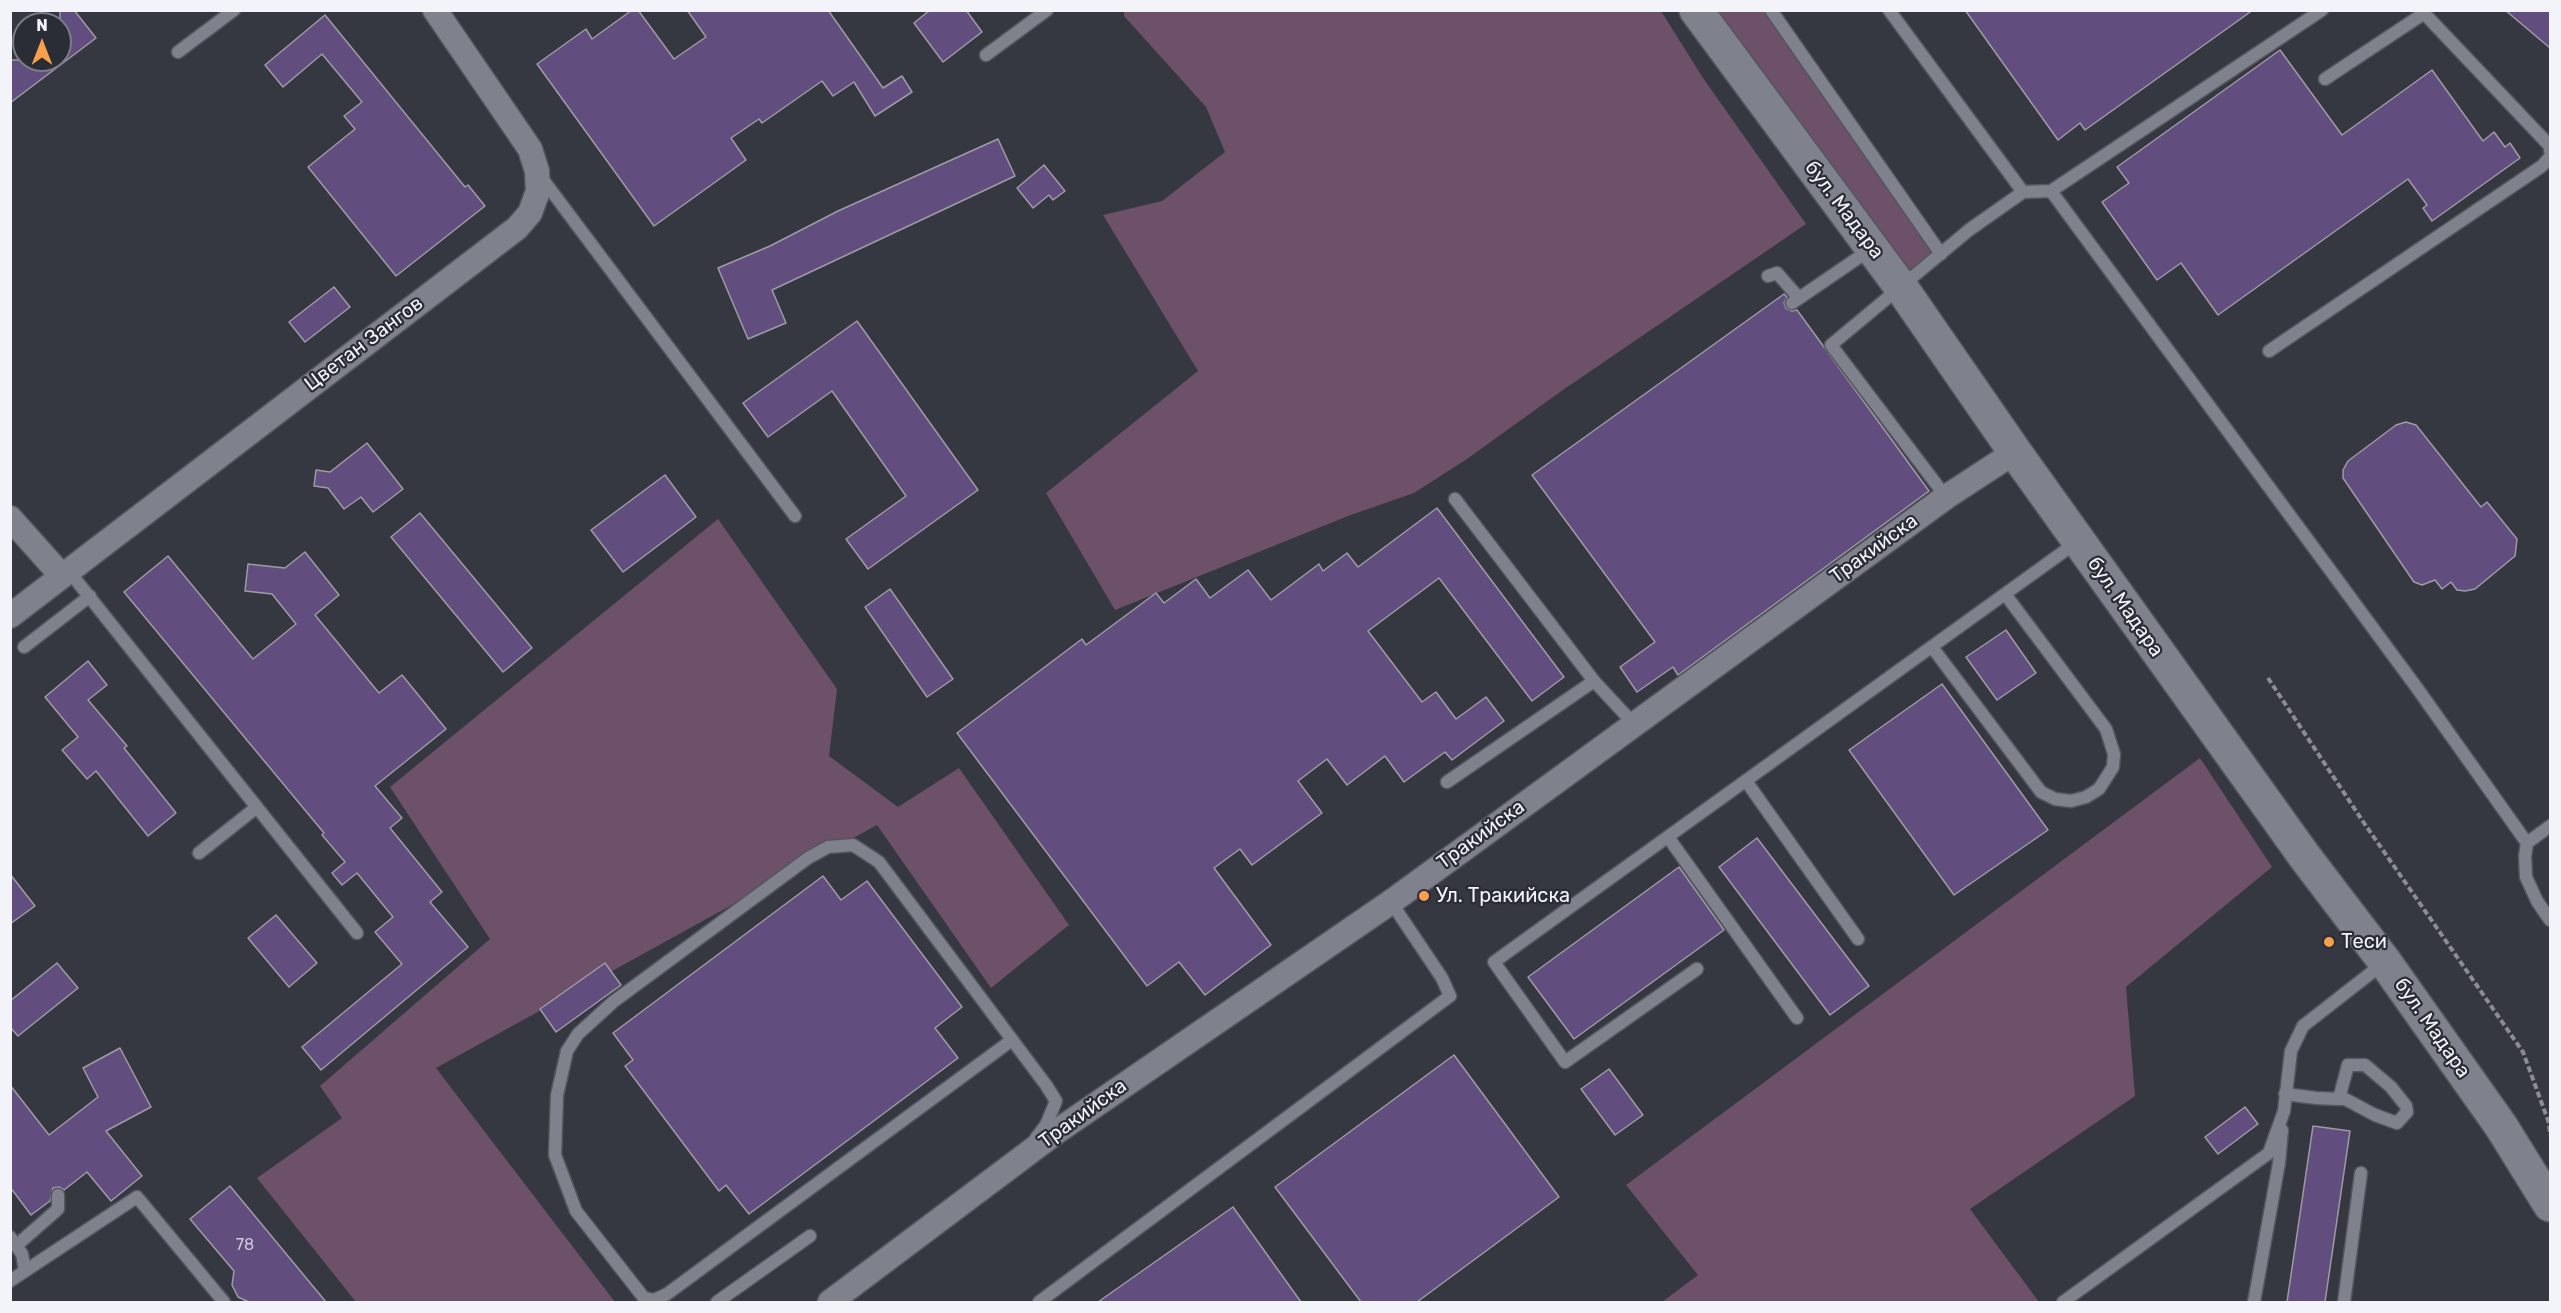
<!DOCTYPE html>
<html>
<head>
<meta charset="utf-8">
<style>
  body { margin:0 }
  #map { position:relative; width:2561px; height:1313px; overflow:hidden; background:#353741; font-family:Rubik,sans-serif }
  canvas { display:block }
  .frame { position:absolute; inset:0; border:12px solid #f3f4fa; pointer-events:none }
  .north { position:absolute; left:12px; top:12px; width:60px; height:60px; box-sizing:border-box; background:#2b2d36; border:2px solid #7b7d84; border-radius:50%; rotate:0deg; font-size:16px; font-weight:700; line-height:24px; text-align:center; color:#f3f4fa }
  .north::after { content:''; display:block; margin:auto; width:21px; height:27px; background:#f9a04c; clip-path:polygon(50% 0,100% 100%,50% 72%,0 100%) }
</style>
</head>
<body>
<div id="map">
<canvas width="2561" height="1313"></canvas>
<div class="frame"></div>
<div class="north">N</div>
</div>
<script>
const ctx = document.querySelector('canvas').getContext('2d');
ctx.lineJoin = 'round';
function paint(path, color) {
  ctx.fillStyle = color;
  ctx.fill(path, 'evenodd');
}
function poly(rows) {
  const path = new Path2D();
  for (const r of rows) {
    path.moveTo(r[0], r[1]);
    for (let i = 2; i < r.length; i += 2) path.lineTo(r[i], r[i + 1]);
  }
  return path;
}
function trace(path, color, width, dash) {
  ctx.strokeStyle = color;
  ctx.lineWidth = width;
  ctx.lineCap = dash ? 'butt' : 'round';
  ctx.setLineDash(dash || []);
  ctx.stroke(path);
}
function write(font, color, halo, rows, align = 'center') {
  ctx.font = font + ' Rubik,sans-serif';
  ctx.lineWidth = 4.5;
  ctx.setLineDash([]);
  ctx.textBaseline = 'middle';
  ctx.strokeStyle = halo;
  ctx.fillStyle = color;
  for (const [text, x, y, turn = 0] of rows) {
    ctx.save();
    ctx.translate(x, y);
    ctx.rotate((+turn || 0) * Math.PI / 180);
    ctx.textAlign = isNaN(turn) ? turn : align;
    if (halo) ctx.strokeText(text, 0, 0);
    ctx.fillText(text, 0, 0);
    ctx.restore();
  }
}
paint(poly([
  [1124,11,1661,11,1703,78,1806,224,1560,392,1467,459,1414,493,1348,516,1115,610,1046,493,1198,371,1103,215,1162,201,1225,152,1206,107,1124,16],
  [1696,11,1771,11,1941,254,1901,287],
  [718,519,837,689,829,756,898,807,959,768,1069,925,991,988,877,825,436,1068,615,1302,356,1302,257,1178,342,1118,320,1086,490,939,390,787],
  [2200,758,2272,867,2126,987,2135,1096,1970,1209,2039,1302,1662,1302,1698,1275,1626,1185]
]), '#6d5168');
const building = poly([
  [60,10,74,10,96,38,10,103,10,60,60,60,60,10],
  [632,10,638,10,674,59,706,37,687,10,828,10,883,88,902,76,912,92,875,116,854,82,833,96,822,81,762,123,759,119,731,138,746,160,654,226,537,64,586,29,592,39,632,10],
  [930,10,966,10,982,32,943,62,914,23,930,10],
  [1965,10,2253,10,2085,130,2080,123,2058,140,1965,10],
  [2505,10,2550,10,2550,48,2505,10],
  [325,15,465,187,468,185,485,206,396,276,308,167,355,129,344,116,362,102,322,54,283,87,265,65,325,15],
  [2280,50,2342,135,2432,70,2483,141,2494,132,2505,147,2510,143,2520,158,2432,221,2423,208,2427,205,2408,179,2218,315,2181,263,2157,280,2102,202,2129,183,2117,167,2280,50],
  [998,139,1015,176,772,290,786,323,748,339,718,268,770,246,838,211,998,139],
  [1044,165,1065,191,1053,200,1049,195,1033,208,1017,188,1044,165],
  [334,287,350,307,305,342,289,322,334,287],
  [1784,294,1787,297,1784,303,1786,308,1792,311,1797,310,1929,491,1678,675,1673,667,1637,692,1620,667,1655,642,1532,475,1784,294],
  [857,321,978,490,868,569,846,539,906,496,832,391,768,437,743,403,857,321],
  [2406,422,2416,425,2481,507,2487,502,2517,539,2515,556,2475,589,2465,591,2457,590,2451,582,2442,589,2435,580,2422,585,2414,582,2343,478,2343,470,2348,461,2396,425,2406,422],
  [367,443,403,489,373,512,361,497,344,509,328,488,314,486,316,470,330,472,367,443],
  [665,475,696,517,623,572,591,530,665,475],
  [1437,508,1564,677,1532,701,1439,578,1368,631,1422,702,1436,692,1456,719,1486,697,1504,721,1452,760,1445,752,1404,782,1385,756,1347,785,1327,759,1298,781,1322,813,1252,865,1240,849,1214,868,1271,945,1205,995,1179,962,1147,986,957,733,1082,639,1086,645,1156,593,1164,603,1196,579,1210,598,1248,570,1271,600,1319,564,1323,571,1347,553,1358,567,1437,508],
  [420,513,532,648,503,672,391,537,420,513],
  [305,552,339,595,315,615,379,693,402,675,446,729,375,786,402,818,390,828,442,892,430,902,468,947,321,1070,302,1047,402,964,375,932,393,917,357,873,342,885,332,873,345,862,322,835,324,833,124,592,168,556,253,659,296,624,272,594,245,591,248,564,285,568,305,552],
  [890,589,953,679,927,697,865,607,890,589],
  [2006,630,2036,673,1997,700,1966,657,2006,630],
  [88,661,107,685,88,700,127,746,124,748,176,813,148,836,96,771,87,779,62,750,78,737,45,697,88,661],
  [1942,684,2048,830,1954,895,1849,750,1942,684],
  [1757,838,1869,986,1830,1015,1719,867,1757,838],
  [1679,867,1724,930,1574,1039,1528,977,1679,867],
  [10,874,35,906,10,924,10,874],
  [823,876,841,900,867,881,962,1007,935,1028,958,1058,749,1214,726,1185,719,1191,625,1066,633,1060,613,1033,823,876],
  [276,915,317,963,289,987,248,938,276,915],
  [57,963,78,988,18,1036,10,1027,10,1001,57,963],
  [605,963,621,985,556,1032,540,1009,605,963],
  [120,1048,151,1107,106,1131,142,1176,111,1201,87,1172,64,1190,59,1187,53,1188,50,1201,31,1215,10,1187,10,1085,49,1135,98,1097,83,1068,120,1048],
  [1454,1055,1559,1197,1417,1302,1361,1302,1275,1187,1454,1055],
  [1609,1069,1643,1115,1615,1135,1581,1089,1609,1069],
  [2245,1107,2258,1124,2218,1154,2205,1137,2245,1107],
  [2313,1126,2350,1131,2325,1302,2287,1302,2313,1126],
  [230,1186,326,1302,249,1302,238,1297,232,1285,234,1271,190,1219,230,1186],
  [1233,1207,1301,1302,1098,1302,1233,1207]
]);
paint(building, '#624e7e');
trace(building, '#9f9ba6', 1.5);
const service = poly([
  [1771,10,1941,254],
  [1889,10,2023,192],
  [2421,10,2550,146,2550,151],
  [178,52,234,10],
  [986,55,1047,10],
  [2325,79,2423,14],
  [541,177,795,516],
  [2051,191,2417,688,2527,843],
  [1768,276,1777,273,1799,298],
  [1792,303,1871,249],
  [2269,351,2542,166,2550,157],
  [1946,497,1831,345,1969,230,2023,192,2051,191,2322,10],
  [1455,499,1594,681],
  [68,570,357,933],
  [24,647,90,596],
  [1932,647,2041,792,2055,799,2071,801,2086,797,2099,789,2113,767,2114,754,2106,729,2005,594],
  [1746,781,1858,939],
  [1447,782,1594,681,1634,724],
  [2550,826,2527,843,2525,856,2526,877,2537,901,2550,920],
  [1668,837,1797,1018],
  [199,853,257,807],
  [1697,969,1565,1062,1494,962,2077,542],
  [1012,1040,667,1294,654,1300,644,1298,576,1211,555,1155,557,1095,567,1051,578,1034,613,1002,808,858,828,847,853,845,879,862,1046,1085,1056,1101,1046,1125,1036,1138],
  [2285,1094,2316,1098,2339,1099,2345,1099,2375,1115,2397,1123,2407,1112,2406,1106,2391,1087,2365,1065,2348,1065,2339,1099],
  [10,1237,22,1254,25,1271,10,1281],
  [17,1245,58,1209,58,1195],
  [25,1271,137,1197,224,1302],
  [717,1302,810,1236],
  [1039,1302,1450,996,1442,978,1391,902],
  [2063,1302,2269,1153,2284,1111,2291,1051,2303,1026,2385,962],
  [2254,1302,2279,1163,2282,1130],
  [2344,1302,2361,1173]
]);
const minor = poly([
  [10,518,61,575],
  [10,616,517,228,530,213,538,191,537,171,530,149,435,10],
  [830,1302,1059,1130,1391,902,1946,497,2015,452]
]);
const secondary = poly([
  [1696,10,1903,290,2015,452,2305,857,2385,962,2501,1126,2550,1205]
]);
trace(service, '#54565e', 15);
trace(minor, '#54565e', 27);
trace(secondary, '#54565e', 36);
trace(poly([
  [2268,678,2364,823,2523,1052,2549,1123,2550,1135]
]), '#8b8c95', 4, [6, 3]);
trace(service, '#7f828d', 12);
trace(minor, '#7f828d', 24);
trace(secondary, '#7f828d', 33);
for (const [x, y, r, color] of [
  [1424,896,6,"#f9a04c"],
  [2329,942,6,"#f9a04c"]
]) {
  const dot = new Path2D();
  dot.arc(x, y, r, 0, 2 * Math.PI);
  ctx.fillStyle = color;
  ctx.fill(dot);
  trace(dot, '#2b2d36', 2);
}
write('16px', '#cfcadb', null, [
  ["78",245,1245]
]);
write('20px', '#f3f4fa', '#2b2d36', [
  ["бул. Мадара",1844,210,53],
  ["Цветан Зангов",364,344,-37],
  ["Тракийска",1874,549,-36],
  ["бул. Мадара",2125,607,55],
  ["Тракийска",1481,835,-36],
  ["бул. Мадара",2432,1028,55],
  ["Тракийска",1083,1114,-36]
]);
write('20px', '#f3f4fa', '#2b2d36', [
  ["Ул. Тракийска",1436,896],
  ["Теси",2341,942]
], 'left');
</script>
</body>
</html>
